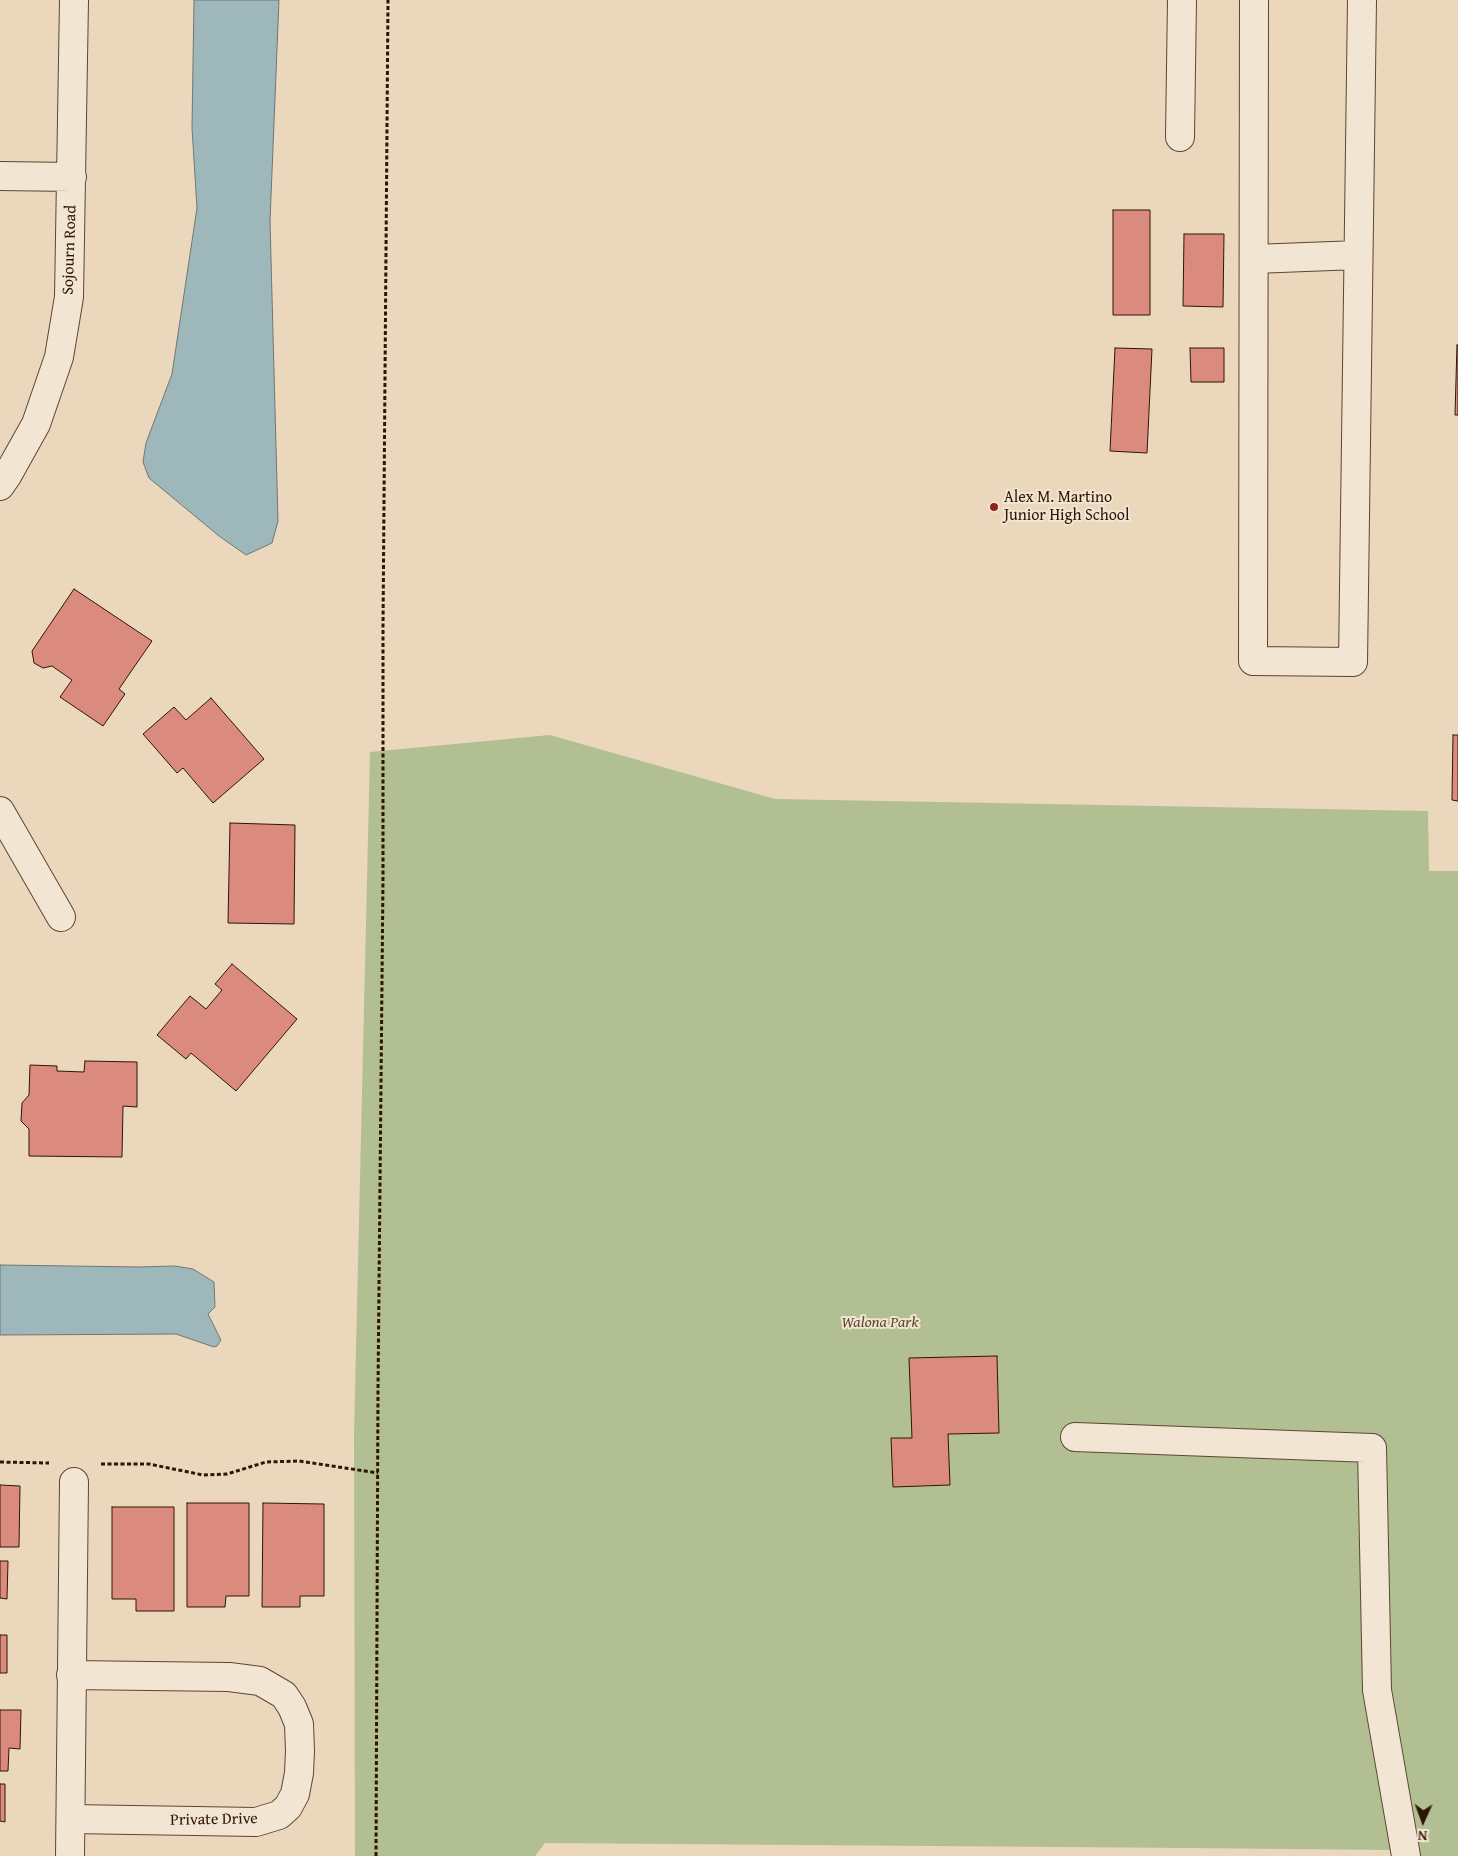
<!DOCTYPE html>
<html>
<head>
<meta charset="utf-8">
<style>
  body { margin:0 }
  #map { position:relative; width:1458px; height:1856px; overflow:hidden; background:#ebd7bb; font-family:"Gentium Book Plus",serif }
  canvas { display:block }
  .north { position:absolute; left:1398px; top:1796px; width:50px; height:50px; -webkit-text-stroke:4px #f2e5d3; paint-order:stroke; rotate:182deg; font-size:14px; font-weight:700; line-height:20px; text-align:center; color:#2e1603 }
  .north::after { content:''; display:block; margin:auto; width:18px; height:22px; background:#2e1603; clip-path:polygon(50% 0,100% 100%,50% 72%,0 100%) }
</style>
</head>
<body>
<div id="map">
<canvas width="1458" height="1856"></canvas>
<div class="north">N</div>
</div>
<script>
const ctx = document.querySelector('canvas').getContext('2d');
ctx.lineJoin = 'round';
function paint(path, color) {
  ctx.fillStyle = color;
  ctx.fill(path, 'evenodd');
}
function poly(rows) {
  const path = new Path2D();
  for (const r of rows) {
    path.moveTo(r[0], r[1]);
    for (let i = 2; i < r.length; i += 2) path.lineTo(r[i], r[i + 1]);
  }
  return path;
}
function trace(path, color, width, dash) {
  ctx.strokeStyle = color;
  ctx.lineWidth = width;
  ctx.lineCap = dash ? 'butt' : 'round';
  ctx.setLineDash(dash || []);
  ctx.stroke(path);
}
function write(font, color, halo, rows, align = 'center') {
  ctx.font = font + ' "Gentium Book Plus",serif';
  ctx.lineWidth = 4;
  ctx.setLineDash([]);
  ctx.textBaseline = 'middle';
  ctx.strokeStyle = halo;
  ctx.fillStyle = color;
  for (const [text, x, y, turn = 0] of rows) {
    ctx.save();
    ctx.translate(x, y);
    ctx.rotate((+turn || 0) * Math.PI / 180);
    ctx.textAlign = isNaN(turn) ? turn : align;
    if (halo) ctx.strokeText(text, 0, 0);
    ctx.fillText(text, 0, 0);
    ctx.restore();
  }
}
paint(poly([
  [550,735,775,799,1428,811,1429,871,1458,871,1458,1856,1400,1856,1389,1850,1188,1848,545,1843,535,1856,355,1856,354,1434,370,752]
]), '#b2bf93');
const water = poly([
  [194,0,279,0,270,221,278,521,272,543,246,555,219,536,149,478,143,462,146,443,172,374,197,208,192,128,194,0],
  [0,1265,139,1267,175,1266,193,1269,214,1282,215,1307,208,1314,221,1340,217,1346,214,1347,176,1334,0,1335,0,1265]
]);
paint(water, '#9db7bb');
trace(water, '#717771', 1);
const building = poly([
  [1113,210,1150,210,1150,315,1113,315,1113,210],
  [1184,234,1224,234,1223,307,1183,306,1184,234],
  [1457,345,1458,345,1458,415,1455,415,1457,345],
  [1115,348,1152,349,1147,453,1110,451,1115,348],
  [1190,348,1224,348,1224,382,1191,382,1190,348],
  [74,589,152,641,119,689,125,694,103,726,60,697,72,680,52,666,43,668,34,663,32,651,74,589],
  [211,698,264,759,213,803,183,768,177,773,143,734,174,707,186,720,211,698],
  [1453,735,1458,735,1458,801,1452,800,1453,735],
  [230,823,295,825,294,924,228,923,230,823],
  [232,964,297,1019,236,1091,191,1053,186,1059,157,1035,190,996,206,1009,222,990,215,984,232,964],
  [85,1061,137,1062,137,1107,123,1106,122,1157,29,1156,29,1129,21,1121,22,1103,29,1095,30,1065,57,1066,57,1071,84,1072,85,1061],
  [997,1356,999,1433,948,1434,950,1485,893,1487,891,1438,912,1438,909,1358,997,1356],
  [0,1485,20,1486,19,1547,0,1547,0,1485],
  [187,1503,249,1503,249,1596,226,1596,225,1607,187,1607,187,1503],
  [263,1503,324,1504,324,1596,300,1596,300,1607,262,1607,263,1503],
  [112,1507,174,1507,174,1611,136,1611,136,1599,112,1599,112,1507],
  [0,1561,8,1561,7,1599,0,1598,0,1561],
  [0,1635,7,1635,7,1673,0,1673,0,1635],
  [0,1710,21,1710,20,1749,9,1748,8,1771,0,1771,0,1710],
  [0,1784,5,1784,5,1822,0,1821,0,1784]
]);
paint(building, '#db8b7e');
trace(building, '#2e1603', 1);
const minor = poly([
  [1254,0,1253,661,1353,662,1362,0],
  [1180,137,1182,0],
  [0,176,72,177],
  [1254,259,1358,255],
  [0,486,7,476,36,424,59,357,69,297,74,0],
  [0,811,61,917],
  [1075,1437,1372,1448,1377,1690,1406,1856],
  [71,1819,256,1822,279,1815,288,1807,295,1794,299,1773,300,1751,299,1724,292,1707,284,1695,260,1681,229,1677,71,1675],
  [70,1856,74,1482]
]);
trace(minor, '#5d4631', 30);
trace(poly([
  [0,1462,49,1463],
  [101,1464,149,1464,203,1475,227,1474,266,1462,299,1461,378,1473],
  [376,1856,378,1389,383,879,383,627,388,0]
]), '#2e1603', 3, [4, 2.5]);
trace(minor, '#f2e5d3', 28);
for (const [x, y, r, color] of [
  [994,507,5,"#8f2418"]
]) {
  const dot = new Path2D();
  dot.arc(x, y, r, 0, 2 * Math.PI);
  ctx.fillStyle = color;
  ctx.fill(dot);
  trace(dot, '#f2e5d3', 2);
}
write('16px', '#2e1603', '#f2e5d3', [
  ["Sojourn Road",70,250,-88],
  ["Private Drive",214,1820,-1]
]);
write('16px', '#2e1603', '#f2e5d3', [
  ["Alex M. Martino",1004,498],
  ["Junior High School",1004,516]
], 'left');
write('italic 16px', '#56492e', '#f2e5d3', [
  ["Walona Park",880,1323]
]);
</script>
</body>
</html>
